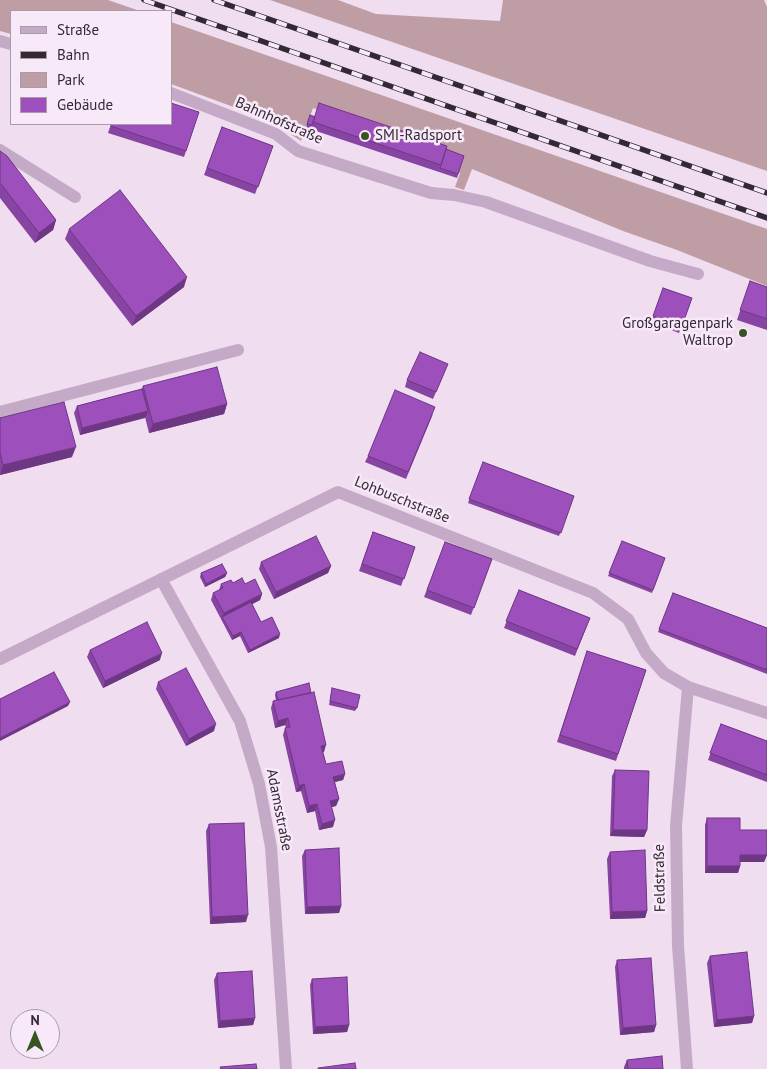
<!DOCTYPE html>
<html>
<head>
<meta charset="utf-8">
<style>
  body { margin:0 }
  #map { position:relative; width:767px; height:1069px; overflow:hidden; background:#f0ddf0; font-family:"PT Sans",sans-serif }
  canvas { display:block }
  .legend { position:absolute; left:10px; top:10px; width:162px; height:115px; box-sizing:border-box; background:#f8e9f8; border:1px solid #a99caa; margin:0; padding:6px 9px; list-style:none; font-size:15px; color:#332935 }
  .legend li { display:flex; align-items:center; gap:10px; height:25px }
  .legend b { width:25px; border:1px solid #a99caa }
  .north { position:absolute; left:10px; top:1009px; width:50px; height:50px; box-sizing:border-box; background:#f8e9f8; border:1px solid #a99caa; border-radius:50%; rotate:0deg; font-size:14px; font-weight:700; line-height:20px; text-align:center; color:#332935 }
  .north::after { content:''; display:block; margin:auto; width:18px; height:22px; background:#395422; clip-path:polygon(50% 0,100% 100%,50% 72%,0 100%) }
</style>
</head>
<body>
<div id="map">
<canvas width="767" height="1069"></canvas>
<ul class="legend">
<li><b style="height:6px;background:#c5aac7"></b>Straße</li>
<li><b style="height:6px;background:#332935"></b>Bahn</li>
<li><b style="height:14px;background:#be9ea4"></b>Park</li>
<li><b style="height:14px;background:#9d4fbc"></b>Gebäude</li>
</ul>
<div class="north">N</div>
</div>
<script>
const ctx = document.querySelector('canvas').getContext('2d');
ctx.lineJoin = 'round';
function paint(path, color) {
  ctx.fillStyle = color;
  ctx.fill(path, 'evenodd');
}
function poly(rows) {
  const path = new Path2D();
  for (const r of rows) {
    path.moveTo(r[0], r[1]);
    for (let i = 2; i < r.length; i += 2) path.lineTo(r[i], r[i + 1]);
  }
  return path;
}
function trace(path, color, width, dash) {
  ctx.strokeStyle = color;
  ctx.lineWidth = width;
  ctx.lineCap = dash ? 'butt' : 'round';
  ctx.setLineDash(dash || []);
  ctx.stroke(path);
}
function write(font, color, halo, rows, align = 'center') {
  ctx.font = font + ' "PT Sans",sans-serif';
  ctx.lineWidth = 5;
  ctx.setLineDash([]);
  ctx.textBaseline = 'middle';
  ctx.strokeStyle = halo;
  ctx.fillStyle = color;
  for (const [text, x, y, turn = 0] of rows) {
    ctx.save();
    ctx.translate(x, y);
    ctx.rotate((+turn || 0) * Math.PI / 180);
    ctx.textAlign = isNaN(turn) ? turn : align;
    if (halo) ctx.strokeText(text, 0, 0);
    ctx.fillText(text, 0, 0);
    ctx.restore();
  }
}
paint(poly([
  [0,0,108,0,140,11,11,11,11,34,0,31],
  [270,0,338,0,376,14,500,21,503,0,764,0,767,7,767,171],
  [171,22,767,229,767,286,677,250,623,231,472,169,464,190,455,187,460,173,419,144,313,108,301,141,292,135,280,124,171,84]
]), '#be9ea4');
trace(poly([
  [0,150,75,197],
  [431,193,454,195,486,202,650,261,698,274],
  [0,412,238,350]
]), '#c5aac7', 12);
trace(poly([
  [0,41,11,44],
  [171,93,276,134,298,151,431,193],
  [161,579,240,721,259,784,271,847,286,1069],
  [0,659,338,492,593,593,628,619,646,653,664,673,688,687,767,713],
  [687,1069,678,946,676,826,688,687]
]), '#c5aac7', 12);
const rail = poly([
  [144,0,767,218],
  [214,0,767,193]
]);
trace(rail, '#332935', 5.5);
trace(rail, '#f8e9f8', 4, [11]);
paint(poly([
  [310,115,446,149,464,156,457,178,310,129,306,127],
  [111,124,186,151,184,157,108,133],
  [222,127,273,146,255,194,204,175],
  [0,151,56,220,53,230,35,243,0,198],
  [69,229,184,287,132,326,65,239],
  [750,281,767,287,767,330,737,320],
  [663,288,692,298,679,333,651,322],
  [445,371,433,399,405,387,407,380],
  [143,386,227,404,224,414,149,433,145,417,80,435,74,413,77,406,142,389],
  [433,414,406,479,365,462,368,456],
  [0,418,72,457,0,475],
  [483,462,574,496,559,536,468,503],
  [373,532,415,547,401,586,359,571],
  [622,541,665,558,652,593,608,576],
  [445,542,492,559,471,615,424,597],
  [261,562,331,566,328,573,274,599,259,569],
  [201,573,227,573,225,577,205,587,200,577],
  [233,583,245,584,262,594,260,600,252,604,261,622,279,638,248,653,240,636,232,640,211,600,213,593,219,590,221,584],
  [519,590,590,618,575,656,504,628],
  [673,593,767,628,767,674,658,632],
  [90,650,160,660,103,688,87,657],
  [587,651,646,670,616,761,557,742],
  [158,682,214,731,186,746,156,689],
  [332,688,357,708,355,711,329,705],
  [276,692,324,752,323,752,326,764,345,774,343,780,335,782,339,799,336,806,331,807,333,827,319,830,315,811,307,813,301,791,296,792,283,735,285,728,286,728,285,725,275,728,271,708,273,701,276,701,275,695],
  [721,724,767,741,767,782,708,760],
  [615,770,647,830,644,837,610,836,612,776],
  [707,818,740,830,767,855,764,862,740,862,740,866,738,873,705,873,705,825],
  [209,824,246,922,210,924,206,831],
  [305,850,341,906,339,913,305,914,302,856],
  [610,852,647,911,645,918,610,919,607,859],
  [710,956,754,1016,752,1023,714,1027,707,963],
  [617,960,656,1025,654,1032,620,1035,615,967],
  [217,973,255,1018,253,1025,218,1028,214,980],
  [312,979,349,1025,347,1032,313,1034,310,985],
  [627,1060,663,1069,624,1069,624,1067]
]), '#8744a2');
paint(poly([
  [56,220,53,230,35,243,39,233],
  [187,277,184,287,132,326,136,316],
  [227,404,224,414,149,433,153,424],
  [148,411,145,418,80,435,82,428],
  [76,447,72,457,0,475,3,465],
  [331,566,328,573,274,599,276,592],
  [227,573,225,577,205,587,206,584],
  [262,594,260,600,224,619,222,617,224,613],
  [241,632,240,636,232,640,233,636],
  [280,634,279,638,248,653,250,650],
  [162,653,160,660,103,688,105,681],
  [70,702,68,706,0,741,0,738],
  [288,718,285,725,275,728,278,721],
  [216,724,214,731,186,746,189,739],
  [326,745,324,752,319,753,321,746],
  [345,774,343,780,331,783,333,777],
  [304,784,301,791,296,792,299,786],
  [339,799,336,806,327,808,330,801],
  [317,804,315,811,307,813,309,806],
  [335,820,333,827,319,830,322,824],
  [613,830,647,830,644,837,610,836],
  [740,855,767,855,764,862,738,862],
  [707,866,740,866,738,873,705,873],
  [341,906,339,913,305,914,307,907],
  [647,911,645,918,610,919,612,912],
  [248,915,246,922,210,924,212,917],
  [754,1016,752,1023,714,1027,717,1020],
  [255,1018,253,1025,218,1028,220,1021],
  [349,1025,347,1032,313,1034,315,1027],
  [656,1025,654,1032,620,1035,623,1028]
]), '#6e3784');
const building = poly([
  [171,103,199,112,186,151,111,126,112,124,171,124,171,103],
  [319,103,447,146,441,165,313,122,319,103],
  [310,115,315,117,312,125,307,124,310,115],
  [222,127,273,146,258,187,207,168,222,127],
  [446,149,464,156,458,174,440,168,446,149],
  [0,151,7,156,56,220,39,233,0,183,0,151],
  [120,190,187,277,136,316,69,229,120,190],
  [750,281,767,287,767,319,740,310,750,281],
  [663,288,692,298,682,326,653,316,663,288],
  [420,352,448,364,436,392,407,380,420,352],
  [217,367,227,404,153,424,143,386,217,367],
  [142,389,148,411,82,428,77,406,142,389],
  [395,390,435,407,408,472,368,456,395,390],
  [64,402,76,447,3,465,0,453,0,418,64,402],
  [483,462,574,496,561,533,469,499,483,462],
  [373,532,415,547,404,579,362,564,373,532],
  [316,536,331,566,276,592,261,562,316,536],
  [622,541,665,558,653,590,609,573,622,541],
  [445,542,492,559,474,608,427,590,445,542],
  [222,564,227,573,206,584,201,573,222,564],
  [242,578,245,584,255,579,262,594,224,613,213,593,223,588,221,584,231,580,233,583,242,578],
  [519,590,590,618,577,649,506,621,519,590],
  [673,593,767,628,767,670,659,629,673,593],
  [251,602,261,622,272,617,280,634,250,650,241,632,233,636,222,617,251,602],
  [147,622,162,653,105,681,90,650,147,622],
  [587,651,646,670,618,754,560,735,587,651],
  [186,668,216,724,189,739,158,682,186,668],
  [54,672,70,702,0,738,0,699,54,672],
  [309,683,311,693,278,700,276,692,309,683],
  [332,688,360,695,357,708,330,701,332,688],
  [314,692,326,745,321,746,326,764,342,761,345,774,333,777,339,799,330,801,335,820,322,824,317,804,309,806,304,784,299,786,285,728,290,727,288,718,278,721,273,701,314,692],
  [721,724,767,741,767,775,710,753,721,724],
  [615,770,649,771,647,830,613,830,615,770],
  [707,818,740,818,740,830,767,830,767,855,740,855,740,866,707,866,707,818],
  [244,823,248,915,212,917,209,824,244,823],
  [339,848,341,906,307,907,305,850,339,848],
  [645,850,647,911,612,912,610,852,645,850],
  [747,952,754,1016,717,1020,710,956,747,952],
  [651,958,656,1025,623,1028,617,960,651,958],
  [252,971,255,1018,220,1021,217,973,252,971],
  [347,977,349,1025,315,1027,312,979,347,977],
  [662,1056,663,1069,628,1069,627,1060,662,1056],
  [355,1063,356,1069,318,1069,318,1068,355,1063],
  [256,1064,257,1069,221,1069,220,1067,256,1064]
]);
paint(building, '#9d4fbc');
trace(building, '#6e3784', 1);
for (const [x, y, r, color] of [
  [365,136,5,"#395422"],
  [743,333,5,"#395422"]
]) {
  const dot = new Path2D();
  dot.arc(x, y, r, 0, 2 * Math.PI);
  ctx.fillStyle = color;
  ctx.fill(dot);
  trace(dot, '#f8e9f8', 2);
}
write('15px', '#332935', '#f8e9f8', [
  ["Bahnhofstraße",279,121,24],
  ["Lohbuschstraße",402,500,22],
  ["Adamsstraße",279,810,79],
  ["Feldstraße",660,878,-91]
]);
write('15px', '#332935', '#f8e9f8', [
  ["SMI-Radsport",375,136],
  ["Großgaragenpark",733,324,"right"],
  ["Waltrop",733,341,"right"]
], 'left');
</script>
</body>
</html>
